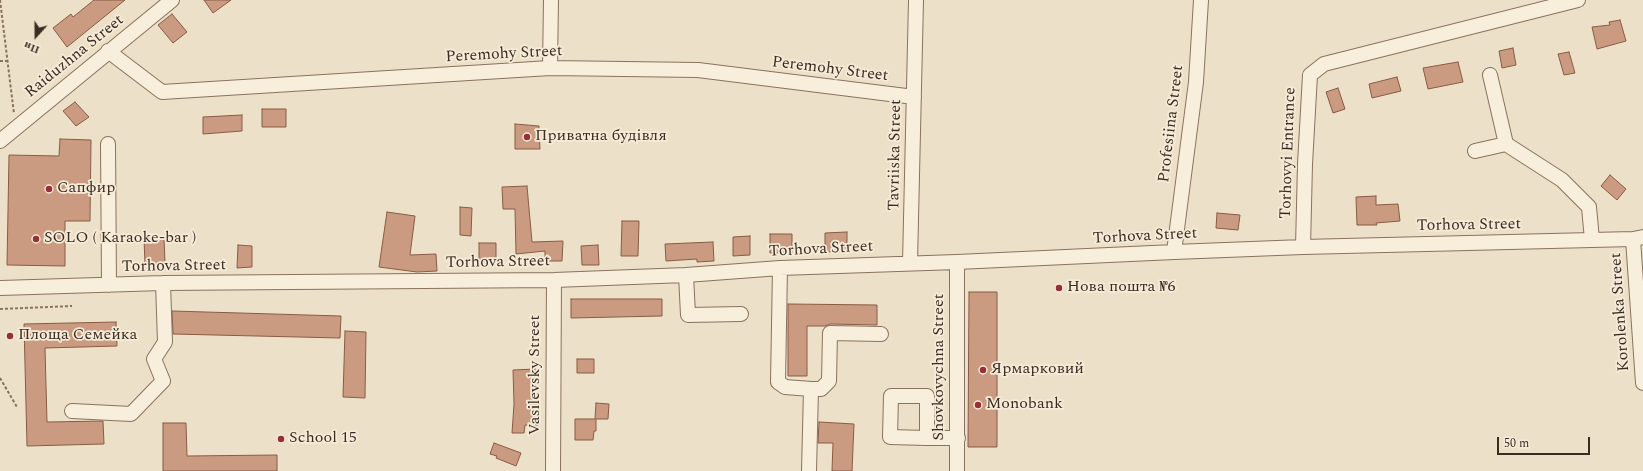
<!DOCTYPE html>
<html>
<head>
<meta charset="utf-8">
<style>
  body { margin:0 }
  #map { position:relative; width:1643px; height:471px; overflow:hidden; background:#ede0c8; font-family:Spectral,serif }
  canvas { display:block }
  .north { position:absolute; left:16px; top:16px; width:40px; height:40px; -webkit-text-stroke:3px #f5ebd8; paint-order:stroke; rotate:201deg; font-size:11px; font-weight:700; line-height:16px; text-align:center; color:#3a2c21 }
  .north::after { content:''; display:block; margin:auto; width:14px; height:18px; background:#3a2c21; clip-path:polygon(50% 0,100% 100%,50% 72%,0 100%) }
  .scale { position:absolute; left:1497px; top:437px; width:93px; height:18px; box-sizing:border-box; border:2px solid #3a2c21; border-top:0; padding-left:5px; font-size:12px; line-height:14px; white-space:nowrap; color:#3a2c21; -webkit-text-stroke:3px #f5ebd8; paint-order:stroke }
</style>
</head>
<body>
<div id="map">
<canvas width="1643" height="471"></canvas>
<div class="north">Пн</div>
<div class="scale">50 m</div>
</div>
<script>
const ctx = document.querySelector('canvas').getContext('2d');
ctx.lineJoin = 'round';
function paint(path, color) {
  ctx.fillStyle = color;
  ctx.fill(path, 'evenodd');
}
function poly(rows) {
  const path = new Path2D();
  for (const r of rows) {
    path.moveTo(r[0], r[1]);
    for (let i = 2; i < r.length; i += 2) path.lineTo(r[i], r[i + 1]);
  }
  return path;
}
function trace(path, color, width, dash) {
  ctx.strokeStyle = color;
  ctx.lineWidth = width;
  ctx.lineCap = dash ? 'butt' : 'round';
  ctx.setLineDash(dash || []);
  ctx.stroke(path);
}
function write(font, color, halo, rows, align = 'center') {
  ctx.font = font + ' Spectral,serif';
  ctx.lineWidth = 3.5;
  ctx.setLineDash([]);
  ctx.textBaseline = 'middle';
  ctx.strokeStyle = halo;
  ctx.fillStyle = color;
  for (const [text, x, y, turn = 0] of rows) {
    ctx.save();
    ctx.translate(x, y);
    ctx.rotate((+turn || 0) * Math.PI / 180);
    ctx.textAlign = isNaN(turn) ? turn : align;
    if (halo) ctx.strokeText(text, 0, 0);
    ctx.fillText(text, 0, 0);
    ctx.restore();
  }
}
const building = poly([
  [94,0,125,0,67,47,53,28,71,14,73,17,94,0],
  [204,0,231,0,213,13,204,0],
  [172,14,187,32,173,43,158,25,172,14],
  [1620,20,1626,41,1597,49,1592,27,1610,25,1609,22,1620,20],
  [1513,48,1516,65,1502,68,1499,51,1513,48],
  [1569,52,1575,73,1564,75,1558,54,1569,52],
  [1458,62,1463,82,1428,89,1423,68,1458,62],
  [1397,77,1401,91,1372,98,1369,84,1397,77],
  [1338,88,1345,109,1333,113,1326,92,1338,88],
  [75,102,89,117,76,126,63,111,75,102],
  [262,109,286,109,286,127,262,127,262,109],
  [242,115,242,131,203,134,203,117,242,115],
  [515,124,539,126,540,149,515,149,515,124],
  [60,139,91,140,90,221,65,221,65,266,7,265,9,155,59,156,60,139],
  [1610,175,1626,189,1617,200,1601,186,1610,175],
  [527,186,532,242,563,241,562,261,545,261,545,251,516,254,515,209,503,209,502,187,527,186],
  [1376,196,1376,205,1398,204,1400,221,1376,223,1377,225,1357,225,1356,197,1376,196],
  [460,207,472,208,471,236,460,235,460,207],
  [387,212,415,216,410,255,436,254,437,271,417,272,379,267,387,212],
  [1217,213,1240,215,1238,230,1216,228,1217,213],
  [622,221,639,221,638,256,621,256,622,221],
  [847,232,847,251,825,252,825,233,847,232],
  [770,234,792,234,792,253,770,253,770,234],
  [750,236,750,255,733,256,733,237,750,236],
  [164,237,165,264,145,265,144,238,164,237],
  [713,242,714,261,697,262,697,259,666,261,665,244,713,242],
  [479,243,496,243,496,262,479,262,479,243],
  [238,245,252,246,252,267,237,268,238,245],
  [598,245,599,265,582,265,581,246,598,245],
  [969,292,997,292,997,447,968,447,969,292],
  [571,299,662,299,662,316,571,318,571,299],
  [788,304,877,305,877,325,830,324,825,326,807,326,807,376,788,376,788,304],
  [172,311,341,316,340,338,173,334,172,311],
  [116,322,117,346,45,348,47,422,103,421,104,444,27,446,24,324,116,322],
  [345,331,366,332,365,398,343,397,345,331],
  [577,359,594,359,594,373,577,373,577,359],
  [535,369,536,405,538,405,538,425,525,425,524,433,512,433,514,404,513,370,535,369],
  [596,403,609,404,608,419,596,419,596,431,594,431,593,440,575,440,575,419,595,419,596,403],
  [819,422,854,424,852,471,832,471,833,443,818,443,819,422],
  [163,423,186,423,187,456,277,455,277,471,163,471,163,423],
  [494,443,521,453,516,466,496,458,497,456,490,454,494,443]
]);
paint(building, '#ca9b80');
trace(building, '#885b44', 1);
const minor = poly([
  [108,51,162,92,550,68,698,70,914,97],
  [550,68,551,0],
  [1490,75,1506,144],
  [0,141,172,0],
  [108,144,109,285],
  [1475,151,1506,144,1562,180,1589,207,1592,240],
  [1633,239,1643,383],
  [1303,247,1305,164,1310,75,1324,64,1578,0],
  [1174,252,1196,82,1201,0],
  [910,263,916,0],
  [780,268,778,382,785,387,811,389,809,471],
  [686,275,688,315,741,314],
  [0,288,163,283,554,280,686,275,780,268,957,262,1174,252,1303,247,1633,239,1643,237],
  [811,389,821,389,829,381,830,333,881,334],
  [72,411,131,414,163,381,154,359,165,342,163,283],
  [927,438,927,396,891,396,890,437,927,438,958,438],
  [553,471,554,280],
  [957,471,957,262]
]);
trace(minor, '#89725e', 16);
trace(poly([
  [0,0,14,114],
  [0,61,7,61],
  [0,309,72,306],
  [0,378,17,407]
]), '#89725e', 2, [3, 2]);
trace(minor, '#f8eedc', 14);
for (const [x, y, r, color] of [
  [527,137,4,"#963036"],
  [49,189,4,"#963036"],
  [36,239,4,"#963036"],
  [1059,288,4,"#963036"],
  [10,336,4,"#963036"],
  [983,370,4,"#963036"],
  [978,405,4,"#963036"],
  [281,439,4,"#963036"]
]) {
  const dot = new Path2D();
  dot.arc(x, y, r, 0, 2 * Math.PI);
  ctx.fillStyle = color;
  ctx.fill(dot);
  trace(dot, '#f5ebd8', 1.5);
}
write('16px', '#3a2c21', '#f5ebd8', [
  ["Peremohy Street",504,55,-3],
  ["Raiduzhna Street",75,57,-39],
  ["Peremohy Street",830,70,7],
  ["Profesiina Street",1172,124,-83],
  ["Torhovyi Entrance",1289,153,-88],
  ["Tavriiska Street",896,155,-89],
  ["Torhova Street",1469,226,-1],
  ["Torhova Street",1145,237,-3],
  ["Torhova Street",821,250,-3],
  ["Torhova Street",498,263,-1],
  ["Torhova Street",174,267,-1],
  ["Korolenka Street",1621,312,-94],
  ["Shovkovychna Street",940,367,-90],
  ["Vasilevsky Street",536,375,-90]
]);
write('16px', '#3a2c21', '#f5ebd8', [
  ["Приватна будівля",535,137],
  ["Сапфир",57,189],
  ["SOLO ( Karaoke-bar )",44,239],
  ["Нова пошта №6",1067,288],
  ["Площа Семейка",18,336],
  ["Ярмарковий",991,370],
  ["Monobank",986,405],
  ["School 15",289,439]
], 'left');
</script>
</body>
</html>
